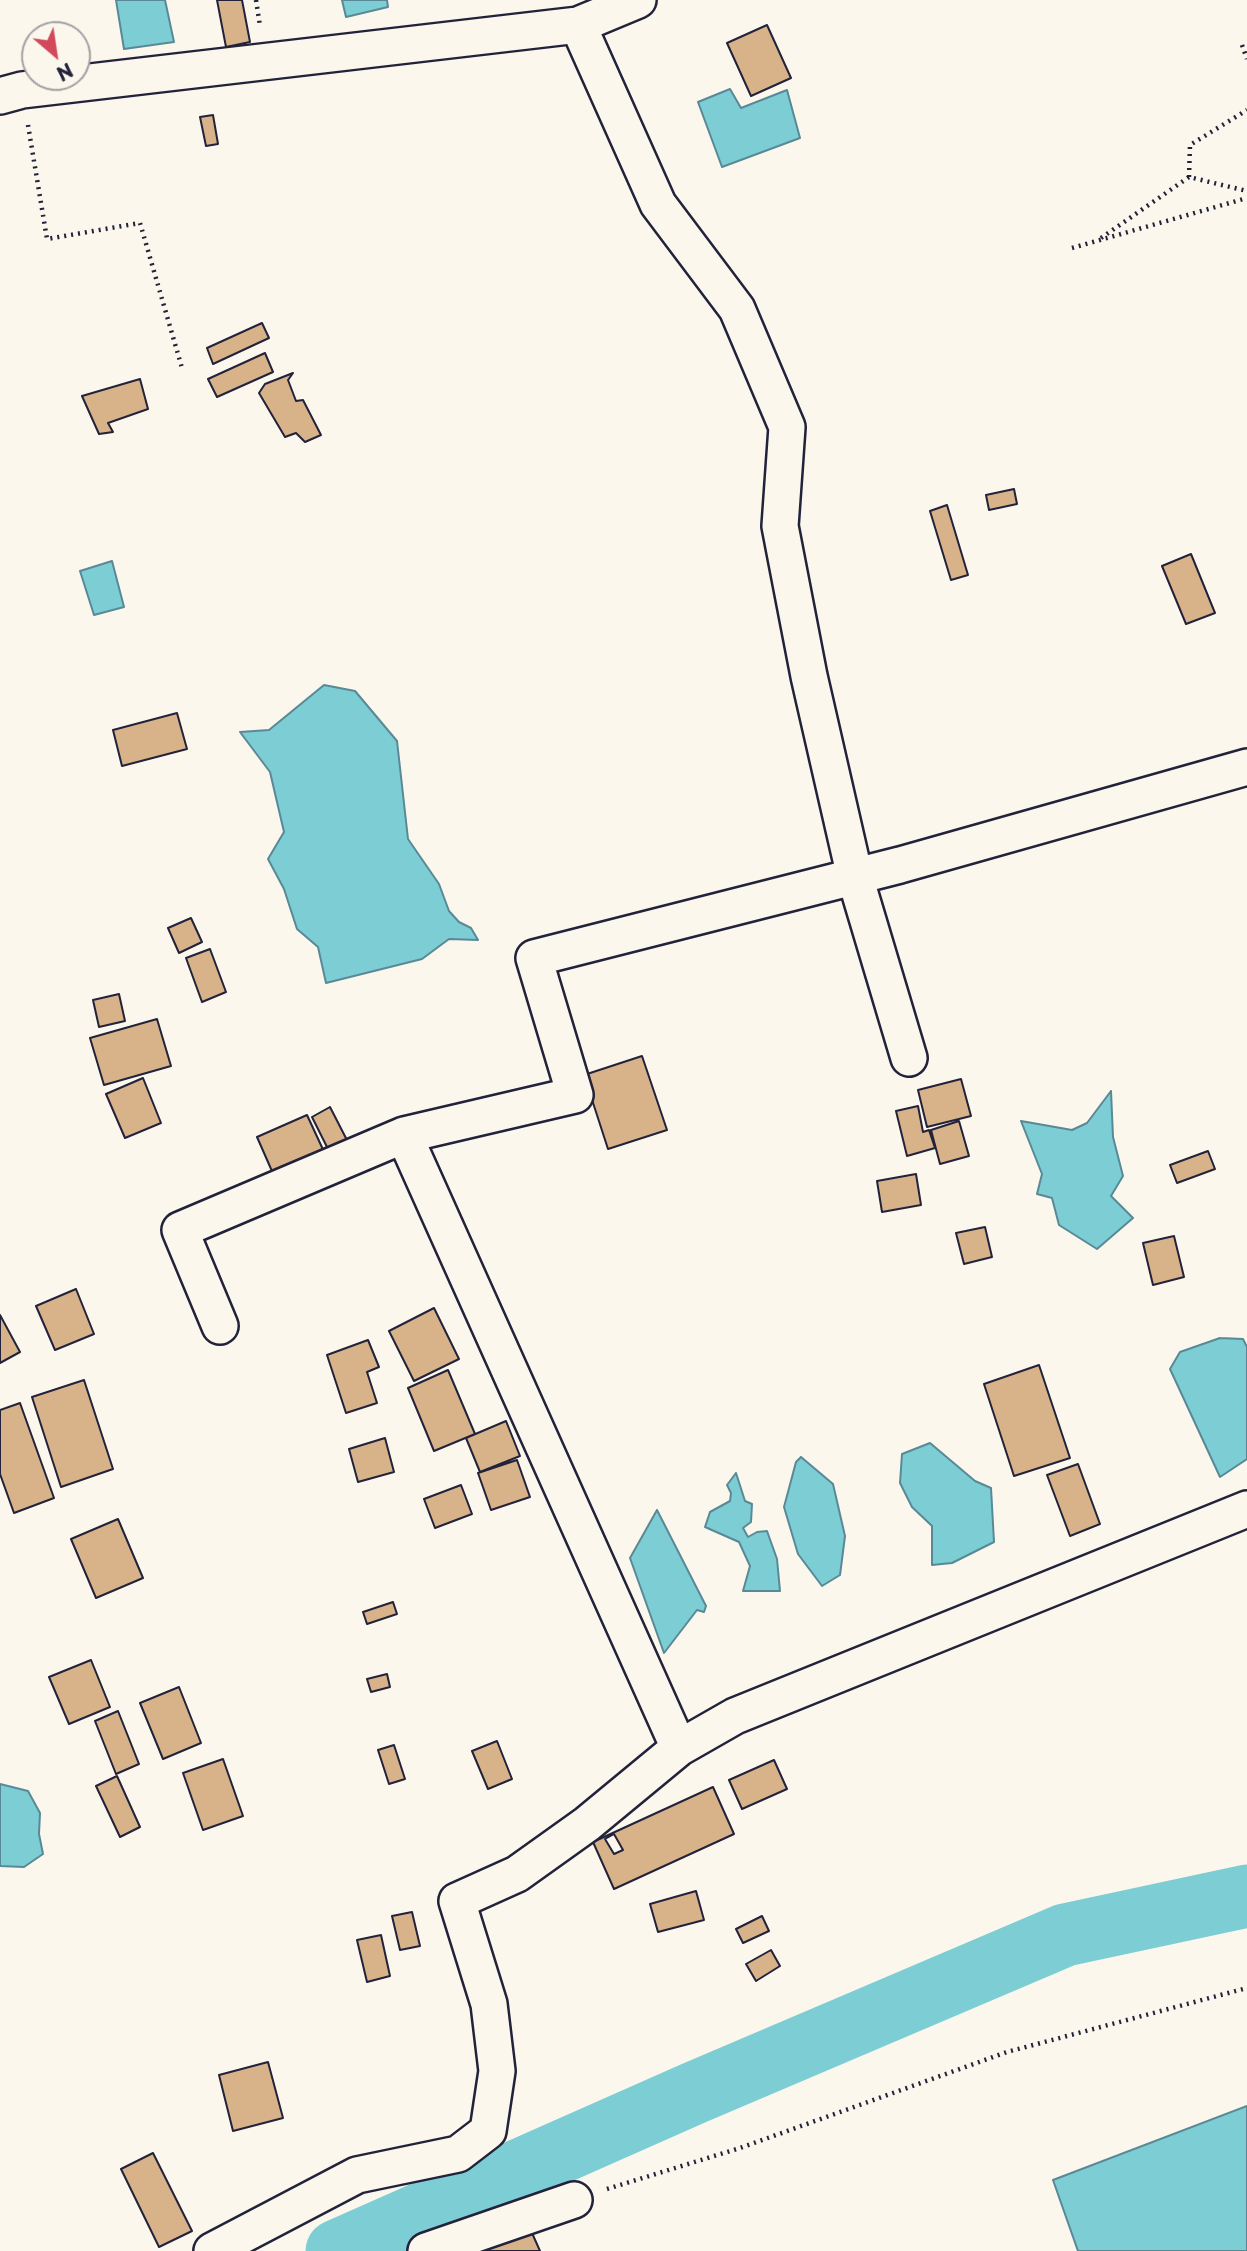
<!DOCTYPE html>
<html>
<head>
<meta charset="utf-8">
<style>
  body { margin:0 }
  #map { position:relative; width:1247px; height:2251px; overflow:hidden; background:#fbf7ec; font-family:"Playpen Sans",sans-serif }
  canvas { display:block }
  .north { position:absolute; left:21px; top:21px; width:70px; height:70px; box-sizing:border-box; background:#fbf7ec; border:2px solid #a4a2a5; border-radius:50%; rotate:151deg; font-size:19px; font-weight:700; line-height:28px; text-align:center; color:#22223b }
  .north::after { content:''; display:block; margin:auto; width:24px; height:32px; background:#d1495b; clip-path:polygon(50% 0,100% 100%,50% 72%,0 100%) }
</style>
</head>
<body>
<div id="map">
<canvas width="1247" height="2251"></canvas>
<div class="north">N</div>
</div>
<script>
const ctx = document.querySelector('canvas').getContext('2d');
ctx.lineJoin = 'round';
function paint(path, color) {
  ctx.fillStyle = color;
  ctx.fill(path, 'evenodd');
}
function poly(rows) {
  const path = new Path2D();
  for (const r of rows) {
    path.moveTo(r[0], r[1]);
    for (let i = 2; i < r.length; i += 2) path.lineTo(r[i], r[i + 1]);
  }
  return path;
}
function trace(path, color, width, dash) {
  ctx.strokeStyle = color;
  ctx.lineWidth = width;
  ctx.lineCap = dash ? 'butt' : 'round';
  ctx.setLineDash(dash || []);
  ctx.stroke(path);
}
const water = poly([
  [116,0,165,0,174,42,124,49,116,0],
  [342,0,387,0,388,7,346,17,342,0],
  [730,89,741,108,787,90,800,138,722,167,698,102,730,89],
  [112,561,124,607,94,615,80,571,112,561],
  [324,685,355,691,397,741,408,839,439,884,449,911,459,922,471,928,478,940,449,939,422,959,326,983,318,947,297,929,284,889,268,859,284,832,270,772,240,732,269,730,324,685],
  [1111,1091,1113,1137,1123,1176,1111,1196,1133,1218,1097,1249,1059,1225,1052,1198,1037,1194,1042,1174,1021,1121,1072,1130,1087,1123,1111,1091],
  [1220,1338,1243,1339,1247,1347,1247,1459,1220,1477,1170,1369,1180,1352,1220,1338],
  [930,1443,975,1481,991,1488,994,1542,952,1563,932,1565,932,1526,912,1507,900,1483,902,1454,930,1443],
  [801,1457,833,1484,845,1536,840,1575,822,1586,798,1554,784,1507,796,1462,801,1457],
  [736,1473,745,1501,752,1504,751,1522,743,1528,748,1537,757,1532,767,1531,777,1559,780,1591,743,1591,750,1566,739,1542,705,1527,710,1512,730,1501,731,1493,727,1485,736,1473],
  [657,1510,706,1606,704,1612,697,1610,664,1653,630,1558,657,1510],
  [0,1784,28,1791,40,1813,39,1834,43,1854,24,1867,0,1866,0,1784],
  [1247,2106,1247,2251,1078,2251,1053,2180,1247,2106]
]);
paint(water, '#7dced4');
trace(water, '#598997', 2);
trace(poly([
  [337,2251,694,2093,1065,1935,1247,1896]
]), '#7dced4', 63);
const building = poly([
  [217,0,242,0,250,42,226,47,217,0],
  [767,25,791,78,751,96,727,43,767,25],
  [213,115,218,144,206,146,200,117,213,115],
  [262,323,269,338,213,364,207,348,262,323],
  [265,353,273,372,217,397,208,379,265,353],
  [293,373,288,380,296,401,303,400,321,435,305,442,296,433,285,437,259,393,265,384,293,373],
  [140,379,148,409,108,423,113,432,99,434,82,396,140,379],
  [1014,489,1017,504,989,510,986,495,1014,489],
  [947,505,968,575,951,580,930,511,947,505],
  [1191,554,1215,613,1186,624,1162,566,1191,554],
  [177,713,187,749,122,766,113,730,177,713],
  [191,918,202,942,179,953,168,928,191,918],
  [210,949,226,992,202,1002,186,958,210,949],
  [119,994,125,1021,99,1027,93,1000,119,994],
  [157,1019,171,1066,104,1085,90,1038,157,1019],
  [642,1056,667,1130,608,1149,584,1075,642,1056],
  [143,1078,161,1123,125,1138,106,1094,143,1078],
  [961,1079,971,1116,927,1127,918,1090,961,1079],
  [918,1106,923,1132,929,1130,935,1148,907,1156,896,1111,918,1106],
  [330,1107,350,1146,331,1155,312,1117,330,1107],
  [307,1115,326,1156,275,1178,257,1137,307,1115],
  [959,1121,969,1156,940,1164,931,1130,959,1121],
  [1208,1151,1215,1169,1177,1183,1170,1165,1208,1151],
  [916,1174,921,1205,882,1212,877,1181,916,1174],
  [985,1227,992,1257,964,1264,956,1233,985,1227],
  [1174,1236,1184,1277,1153,1285,1143,1243,1174,1236],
  [76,1289,94,1334,55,1350,36,1306,76,1289],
  [434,1308,459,1359,414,1381,389,1331,434,1308],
  [0,1315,20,1352,0,1363,0,1315],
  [368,1340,379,1367,367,1372,377,1403,346,1413,327,1355,368,1340],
  [1039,1365,1070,1458,1014,1476,984,1384,1039,1365],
  [448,1370,475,1434,434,1451,408,1388,448,1370],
  [84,1380,113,1469,61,1487,32,1397,84,1380],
  [20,1403,54,1498,14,1513,0,1474,0,1410,20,1403],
  [506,1421,520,1456,480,1472,466,1438,506,1421],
  [385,1438,394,1472,358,1482,349,1449,385,1438],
  [517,1460,530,1497,491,1510,478,1473,517,1460],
  [1078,1464,1100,1524,1070,1536,1047,1475,1078,1464],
  [461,1485,472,1514,435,1528,424,1499,461,1485],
  [118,1519,143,1578,96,1598,71,1539,118,1519],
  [393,1602,397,1614,367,1624,363,1612,393,1602],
  [91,1660,110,1707,69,1724,49,1677,91,1660],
  [387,1674,390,1687,371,1692,367,1679,387,1674],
  [179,1687,201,1743,163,1759,140,1703,179,1687],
  [118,1711,139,1764,116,1774,95,1721,118,1711],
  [497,1741,512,1779,488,1789,472,1751,497,1741],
  [394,1745,405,1779,389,1784,378,1750,394,1745],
  [223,1759,243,1816,203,1830,183,1773,223,1759],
  [774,1760,787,1789,742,1809,729,1780,774,1760],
  [117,1776,140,1827,120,1837,96,1786,117,1776],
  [713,1787,734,1834,614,1889,593,1842,713,1787],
  [614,1834,623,1850,614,1854,605,1839,614,1834],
  [696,1891,704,1920,658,1932,650,1904,696,1891],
  [412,1912,420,1946,400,1950,392,1916,412,1912],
  [762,1916,769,1931,743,1943,736,1929,762,1916],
  [381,1935,390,1976,367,1982,357,1940,381,1935],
  [771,1950,780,1966,756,1981,746,1964,771,1950],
  [268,2062,283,2118,233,2131,219,2075,268,2062],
  [153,2153,192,2231,159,2247,121,2169,153,2153],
  [528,2224,540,2251,469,2251,528,2224]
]);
paint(building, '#d8b38a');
trace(building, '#22223b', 2);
const minor = poly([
  [638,0,578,25,658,204,737,309,787,427,780,526,809,676,855,877,909,1058],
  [0,96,22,90,578,25],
  [404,1135,575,1095,534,958,900,865,1247,767],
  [220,1326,180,1230,404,1135,679,1748],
  [212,2251,357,2175,458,2154,488,2131,497,2071,489,2004,457,1901,517,1874,587,1824,679,1748,735,1716,1247,1509],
  [426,2251,574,2200]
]);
trace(minor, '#22223b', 40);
trace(poly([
  [256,0,260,26],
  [1242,45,1247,59],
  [28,125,47,239,140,223,182,368],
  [1189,177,1190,145,1247,110],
  [1101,238,1189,177,1247,191],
  [1072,248,1247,198],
  [607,2189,740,2148,1007,2052,1247,1988]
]), '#22223b', 4.5, [2, 5]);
trace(minor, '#fbf7ec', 35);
</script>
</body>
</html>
